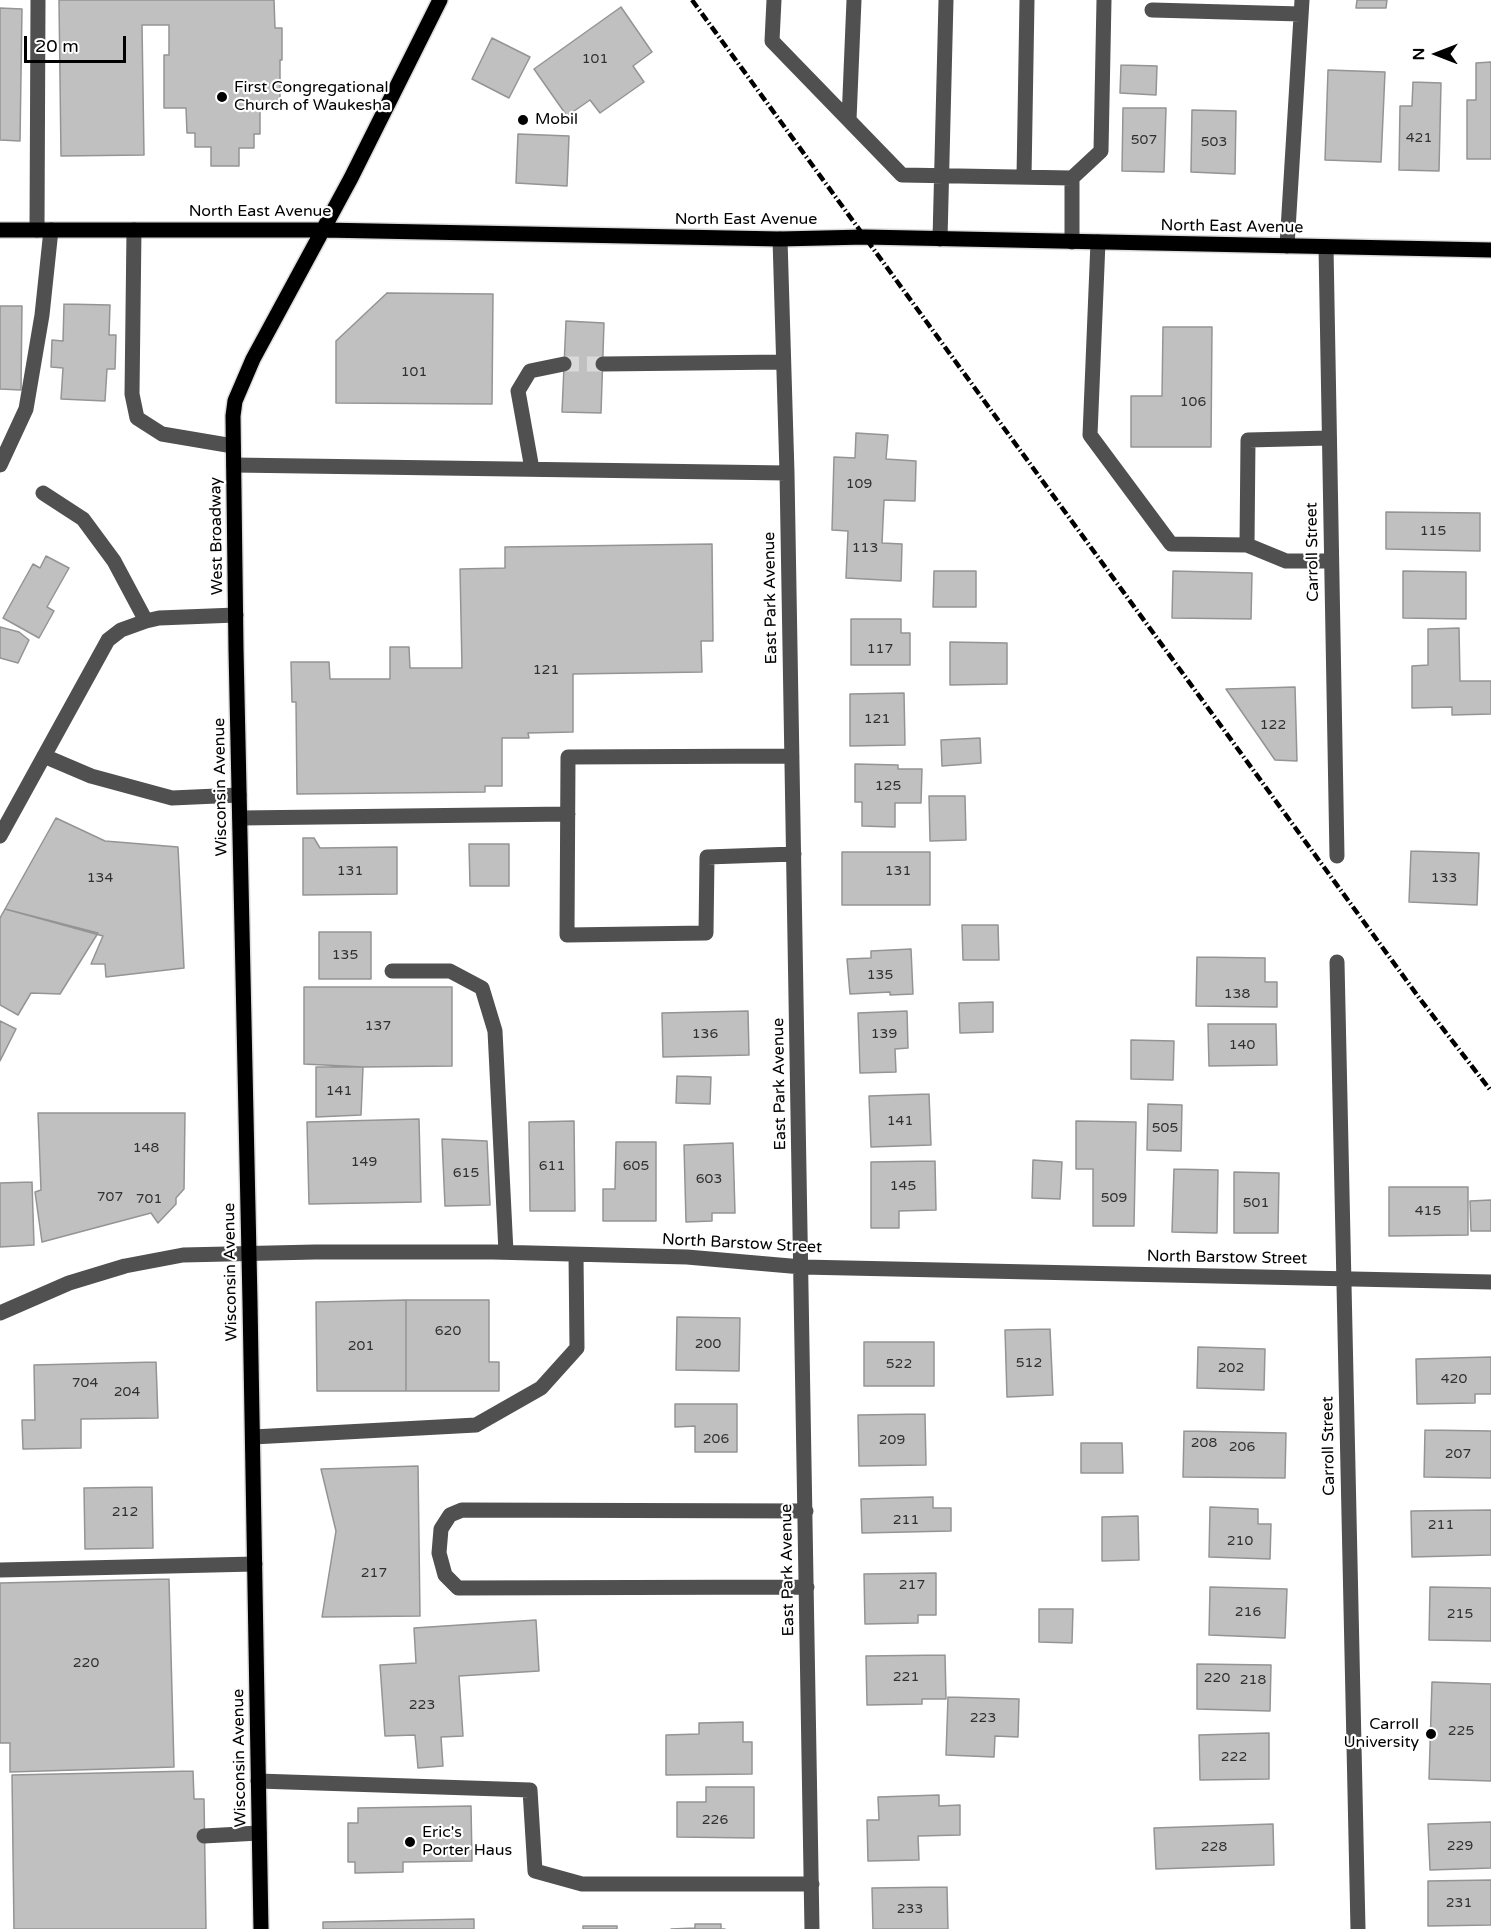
<!DOCTYPE html>
<html>
<head>
<meta charset="utf-8">
<style>
  body { margin:0 }
  #map { position:relative; width:1491px; height:1929px; overflow:hidden; background:#fff; font-family:"Varela Round",sans-serif }
  canvas { display:block }
  .north { position:absolute; left:1407px; top:24px; width:60px; height:60px; -webkit-text-stroke:4px #fff; paint-order:stroke; rotate:270deg; font-size:16px; font-weight:700; line-height:24px; text-align:center; color:#000 }
  .north::after { content:''; display:block; margin:auto; width:21px; height:27px; background:#000; clip-path:polygon(50% 0,100% 100%,50% 72%,0 100%) }
  .scale { position:absolute; left:24px; top:36px; width:102px; height:27px; box-sizing:border-box; border:3px solid #000; border-top:0; padding-left:8px; font-size:18px; line-height:21px; white-space:nowrap; color:#000; -webkit-text-stroke:4px #fff; paint-order:stroke }
</style>
</head>
<body>
<div id="map">
<canvas width="1491" height="1929"></canvas>
<div class="north">N</div>
<div class="scale">20 m</div>
</div>
<script>
const ctx = document.querySelector('canvas').getContext('2d');
ctx.lineJoin = 'round';
function paint(path, color) {
  ctx.fillStyle = color;
  ctx.fill(path, 'evenodd');
}
function poly(rows) {
  const path = new Path2D();
  for (const r of rows) {
    path.moveTo(r[0], r[1]);
    for (let i = 2; i < r.length; i += 2) path.lineTo(r[i], r[i + 1]);
  }
  return path;
}
function trace(path, color, width, dash) {
  ctx.strokeStyle = color;
  ctx.lineWidth = width;
  ctx.lineCap = dash ? 'butt' : 'round';
  ctx.setLineDash(dash || []);
  ctx.stroke(path);
}
function write(font, color, halo, rows, align = 'center') {
  ctx.font = font + ' "Varela Round",sans-serif';
  ctx.lineWidth = 4.5;
  ctx.setLineDash([]);
  ctx.textBaseline = 'middle';
  ctx.strokeStyle = halo;
  ctx.fillStyle = color;
  for (const [text, x, y, turn = 0] of rows) {
    ctx.save();
    ctx.translate(x, y);
    ctx.rotate((+turn || 0) * Math.PI / 180);
    ctx.textAlign = isNaN(turn) ? turn : align;
    if (halo) ctx.strokeText(text, 0, 0);
    ctx.fillText(text, 0, 0);
    ctx.restore();
  }
}
const building = poly([
  [59,0,274,0,275,28,282,28,282,60,280,60,280,107,260,108,260,134,254,134,254,148,239,148,239,166,211,166,211,147,195,147,195,133,187,133,186,108,164,108,164,55,169,55,169,25,142,25,144,155,61,156,59,0],
  [1357,0,1387,0,1386,8,1356,8,1357,0],
  [621,7,652,52,633,66,644,82,600,113,590,100,567,116,534,69,621,7],
  [0,8,22,9,20,141,0,140,0,8],
  [492,38,530,57,509,98,472,79,492,38],
  [1491,62,1491,159,1467,159,1467,100,1476,100,1476,63,1491,62],
  [1121,65,1157,66,1156,95,1120,93,1121,65],
  [1328,70,1385,72,1381,162,1325,160,1328,70],
  [1413,82,1441,83,1439,171,1399,170,1400,106,1412,106,1413,82],
  [1123,108,1166,108,1164,172,1122,171,1123,108],
  [1192,110,1236,111,1235,174,1191,172,1192,110],
  [518,134,569,136,567,186,516,183,518,134],
  [387,293,493,294,492,404,336,403,336,341,387,293],
  [64,304,110,305,109,335,116,335,115,369,107,369,105,401,61,399,63,368,51,367,52,340,63,341,64,304],
  [0,306,22,306,21,390,0,389,0,306],
  [566,321,604,323,601,413,562,412,566,321],
  [1163,327,1212,327,1211,447,1131,447,1131,396,1162,396,1163,327],
  [856,433,888,435,886,459,916,461,915,501,884,500,882,543,902,544,901,581,846,578,848,531,832,530,834,457,855,458,856,433],
  [1386,512,1480,513,1480,551,1386,549,1386,512],
  [712,544,713,641,701,641,702,672,573,674,573,732,528,733,529,738,502,738,502,786,485,786,485,792,297,794,296,702,292,702,291,662,329,662,330,679,390,679,390,647,409,647,410,668,462,668,460,569,505,568,505,547,712,544],
  [46,556,69,568,47,607,54,611,39,638,3,618,33,564,40,568,46,556],
  [934,571,976,571,976,607,933,607,934,571],
  [1173,571,1252,573,1251,619,1172,618,1173,571],
  [1403,571,1466,572,1466,619,1403,618,1403,571],
  [851,619,901,619,901,633,910,633,910,665,851,665,851,619],
  [0,627,19,632,29,640,18,663,0,658,0,627],
  [1459,628,1460,681,1491,681,1491,714,1452,715,1452,707,1412,708,1412,666,1428,665,1428,629,1459,628],
  [950,642,1007,643,1007,684,950,685,950,642],
  [1295,687,1297,761,1275,760,1226,689,1295,687],
  [904,693,905,745,850,746,850,694,904,693],
  [980,738,981,763,942,766,941,740,980,738],
  [855,764,898,765,898,769,922,769,921,803,895,803,895,827,862,826,862,802,855,802,855,764],
  [929,796,965,796,966,840,930,841,929,796],
  [56,818,105,841,178,847,184,968,106,977,105,964,91,964,103,936,5,909,56,818],
  [303,838,314,838,320,848,397,847,397,894,303,895,303,838],
  [469,844,509,844,509,886,470,886,469,844],
  [1411,851,1479,853,1477,905,1409,902,1411,851],
  [842,852,930,852,930,905,842,905,842,852],
  [5,909,98,933,60,994,31,993,18,1015,0,1005,0,918,5,909],
  [962,925,998,925,999,960,963,960,962,925],
  [319,932,371,932,371,979,319,979,319,932],
  [911,949,913,994,890,995,890,992,850,994,847,959,871,958,871,951,911,949],
  [1197,957,1265,958,1265,982,1277,982,1277,1007,1196,1006,1197,957],
  [304,987,452,987,452,1066,363,1067,304,1064,304,987],
  [993,1002,993,1032,960,1033,959,1003,993,1002],
  [748,1011,749,1055,663,1057,662,1013,748,1011],
  [907,1011,908,1048,895,1049,896,1072,860,1073,858,1013,907,1011],
  [0,1021,16,1029,0,1061,0,1021],
  [1208,1024,1276,1024,1277,1065,1209,1066,1208,1024],
  [1131,1040,1174,1041,1173,1080,1131,1079,1131,1040],
  [316,1067,363,1067,361,1115,316,1117,316,1067],
  [677,1076,711,1077,710,1104,676,1103,677,1076],
  [929,1094,931,1145,871,1147,869,1096,929,1094],
  [1148,1104,1182,1105,1181,1151,1147,1150,1148,1104],
  [38,1113,185,1113,184,1189,176,1198,176,1204,158,1223,151,1213,42,1242,35,1192,41,1190,38,1113],
  [419,1119,421,1202,309,1204,307,1122,419,1119],
  [574,1121,575,1211,530,1211,529,1122,574,1121],
  [1076,1121,1136,1122,1134,1226,1093,1226,1093,1169,1076,1169,1076,1121],
  [442,1139,487,1141,490,1205,445,1206,442,1139],
  [616,1142,656,1142,656,1221,603,1221,603,1189,615,1189,616,1142],
  [733,1143,735,1213,712,1213,712,1221,686,1222,684,1145,733,1143],
  [1033,1160,1062,1162,1060,1199,1032,1198,1033,1160],
  [935,1161,936,1210,899,1211,899,1228,871,1228,871,1162,935,1161],
  [1174,1169,1218,1170,1217,1233,1172,1232,1174,1169],
  [1234,1172,1279,1173,1278,1233,1234,1233,1234,1172],
  [32,1182,34,1245,0,1247,0,1183,32,1182],
  [1389,1187,1468,1187,1468,1235,1389,1236,1389,1187],
  [1491,1200,1491,1231,1471,1231,1470,1201,1491,1200],
  [406,1300,406,1391,317,1391,316,1302,406,1300],
  [406,1300,489,1300,489,1362,499,1362,499,1391,406,1391,406,1300],
  [677,1317,740,1318,739,1371,676,1370,677,1317],
  [1050,1329,1053,1395,1007,1397,1005,1330,1050,1329],
  [864,1342,934,1342,934,1386,864,1386,864,1342],
  [1198,1347,1265,1349,1264,1390,1197,1388,1198,1347],
  [1491,1357,1491,1394,1475,1394,1475,1403,1417,1404,1416,1359,1491,1357],
  [156,1362,158,1418,81,1419,81,1448,23,1449,22,1420,35,1420,34,1365,156,1362],
  [675,1404,737,1404,737,1452,695,1452,695,1426,675,1427,675,1404],
  [925,1414,926,1465,859,1466,858,1415,925,1414],
  [1425,1430,1491,1431,1491,1478,1424,1477,1425,1430],
  [1184,1431,1286,1433,1285,1478,1183,1477,1184,1431],
  [1081,1443,1122,1443,1123,1473,1081,1473,1081,1443],
  [418,1466,420,1616,322,1617,336,1531,321,1469,418,1466],
  [152,1487,153,1548,85,1549,84,1488,152,1487],
  [933,1497,933,1508,951,1508,951,1531,862,1533,861,1499,933,1497],
  [1210,1507,1258,1509,1258,1524,1271,1524,1270,1559,1209,1557,1210,1507],
  [1491,1510,1491,1555,1412,1557,1411,1511,1491,1510],
  [1138,1516,1139,1560,1102,1561,1102,1517,1138,1516],
  [936,1573,936,1615,918,1615,918,1623,865,1624,864,1574,936,1573],
  [169,1579,174,1767,10,1772,10,1743,0,1743,0,1583,169,1579],
  [1210,1587,1287,1589,1285,1638,1209,1635,1210,1587],
  [1430,1587,1491,1588,1491,1641,1429,1640,1430,1587],
  [1039,1609,1073,1609,1072,1643,1039,1642,1039,1609],
  [536,1620,539,1671,459,1676,463,1736,441,1737,443,1766,418,1768,415,1735,385,1736,380,1665,416,1663,414,1628,536,1620],
  [945,1655,946,1699,922,1699,922,1704,867,1705,866,1656,945,1655],
  [1197,1664,1271,1665,1270,1711,1197,1709,1197,1664],
  [1432,1682,1491,1684,1491,1781,1429,1779,1432,1682],
  [948,1697,1019,1699,1018,1737,995,1736,994,1757,946,1755,948,1697],
  [743,1722,743,1742,752,1742,752,1774,666,1775,666,1735,699,1734,699,1723,743,1722],
  [1269,1733,1269,1779,1200,1780,1199,1735,1269,1733],
  [193,1771,194,1799,204,1799,206,1929,14,1929,12,1775,193,1771],
  [706,1787,754,1787,754,1838,677,1837,677,1802,706,1802,706,1787],
  [939,1795,939,1806,960,1805,960,1835,918,1836,919,1860,868,1861,867,1820,879,1820,878,1797,939,1795],
  [471,1806,472,1861,403,1862,403,1872,355,1873,355,1862,348,1862,348,1823,358,1823,358,1808,471,1806],
  [1491,1822,1491,1868,1430,1870,1428,1824,1491,1822],
  [1273,1824,1274,1865,1156,1869,1154,1828,1273,1824],
  [1491,1880,1491,1925,1428,1926,1428,1881,1491,1880],
  [947,1887,948,1929,873,1929,872,1888,947,1887],
  [474,1919,474,1929,323,1929,323,1922,474,1919],
  [695,1924,721,1924,721,1929,725,1929,671,1929,695,1928,695,1924],
  [583,1926,617,1926,617,1929,583,1929,583,1926]
]);
paint(building, '#c0c0c0');
trace(building, '#949494', 1.5);
trace(poly([
  [564,364,603,364]
]), '#d9d9d9', 15, [15, 8]);
const major = poly([
  [0,230,323,230,780,239,865,237,1491,250],
  [261,1929,250,1302,236,649,233,416,235,401,253,359,351,178,440,0]
]);
trace(major, '#dbdbdb', 18);
trace(poly([
  [774,0,772,41,902,175,1072,178,1072,242],
  [1152,10,1301,14],
  [849,120,854,0],
  [1024,177,1027,0],
  [1072,178,1101,151,1104,0],
  [37,230,38,0],
  [134,230,132,394,137,418,162,434,233,446],
  [780,239,787,473,812,1929],
  [940,239,946,0],
  [1098,242,1090,435,1171,544,1247,545,1248,440,1329,438],
  [1287,246,1302,0],
  [1326,247,1337,856],
  [603,364,783,362],
  [0,465,26,409,42,315,51,230],
  [234,465,787,473],
  [532,469,518,391,530,371,564,364],
  [43,493,83,519,114,561,146,621],
  [1247,545,1286,561,1331,561],
  [44,756,91,776,172,798,239,795],
  [792,756,568,757,567,935,706,933,707,857,794,854],
  [240,818,568,814],
  [0,836,108,640,121,630,146,621,159,618,236,615],
  [1337,962,1358,1929],
  [392,971,450,971,482,988,495,1031,506,1252],
  [0,1313,69,1283,125,1266,183,1255,315,1252,493,1252,687,1257,802,1267,1491,1282],
  [253,1437,476,1425,541,1388,577,1348,576,1255],
  [806,1511,462,1510,450,1515,441,1529,439,1553,445,1575,458,1588,807,1587],
  [0,1570,255,1564],
  [258,1781,530,1790,535,1871,582,1884,812,1884],
  [204,1836,259,1833]
]), '#505050', 15);
trace(major, '#000', 15);
trace(poly([
  [692,0,1420,999,1491,1091]
]), '#000', 4.5, [9, 3, 1.5, 3]);
for (const [x, y, r, color] of [
  [222,97,6,"#000"],
  [523,120,6,"#000"],
  [1431,1734,6,"#000"],
  [410,1842,6,"#000"]
]) {
  const dot = new Path2D();
  dot.arc(x, y, r, 0, 2 * Math.PI);
  ctx.fillStyle = color;
  ctx.fill(dot);
  trace(dot, '#fff', 2);
}
write('14px', '#303030', null, [
  ["101",595,59],
  ["421",1419,138],
  ["507",1144,140],
  ["503",1214,142],
  ["101",414,372],
  ["106",1193,402],
  ["109",859,484],
  ["115",1433,531],
  ["113",865,548],
  ["117",880,649],
  ["121",546,670],
  ["121",877,719],
  ["122",1273,725],
  ["125",888,786],
  ["131",350,871],
  ["131",898,871],
  ["134",100,878],
  ["133",1444,878],
  ["135",345,955],
  ["135",880,975],
  ["138",1237,994],
  ["137",378,1026],
  ["136",705,1034],
  ["139",884,1034],
  ["140",1242,1045],
  ["141",339,1091],
  ["141",900,1121],
  ["505",1165,1128],
  ["148",146,1148],
  ["149",364,1162],
  ["611",552,1166],
  ["605",636,1166],
  ["615",466,1173],
  ["603",709,1179],
  ["145",903,1186],
  ["707",110,1197],
  ["509",1114,1198],
  ["701",149,1199],
  ["501",1256,1203],
  ["415",1428,1211],
  ["620",448,1331],
  ["200",708,1344],
  ["201",361,1346],
  ["512",1029,1363],
  ["522",899,1364],
  ["202",1231,1368],
  ["420",1454,1379],
  ["704",85,1383],
  ["204",127,1392],
  ["206",716,1439],
  ["209",892,1440],
  ["208",1204,1443],
  ["206",1242,1447],
  ["207",1458,1454],
  ["212",125,1512],
  ["211",906,1520],
  ["211",1441,1525],
  ["210",1240,1541],
  ["217",374,1573],
  ["217",912,1585],
  ["216",1248,1612],
  ["215",1460,1614],
  ["220",86,1663],
  ["221",906,1677],
  ["220",1217,1678],
  ["218",1253,1680],
  ["223",422,1705],
  ["223",983,1718],
  ["225",1461,1731],
  ["222",1234,1757],
  ["226",715,1820],
  ["229",1460,1846],
  ["228",1214,1847],
  ["231",1459,1903],
  ["233",910,1909]
]);
write('16px', '#000', '#fff', [
  ["First Congregational",234,88],
  ["Church of Waukesha",234,106],
  ["Mobil",535,120],
  ["Carroll",1419,1725,"right"],
  ["University",1419,1743,"right"],
  ["Eric's",422,1833],
  ["Porter Haus",422,1851]
], 'left');
write('16px', '#000', '#fff', [
  ["North East Avenue",260,212],
  ["North East Avenue",746,220],
  ["North East Avenue",1232,227,1],
  ["West Broadway",217,536,-91],
  ["Carroll Street",1313,552,-91],
  ["East Park Avenue",771,598,-91],
  ["Wisconsin Avenue",221,787,-91],
  ["East Park Avenue",780,1084,-91],
  ["North Barstow Street",742,1244,3],
  ["North Barstow Street",1227,1258,1],
  ["Wisconsin Avenue",231,1272,-91],
  ["Carroll Street",1329,1446,-91],
  ["East Park Avenue",788,1570,-91],
  ["Wisconsin Avenue",240,1758,-91]
]);
</script>
</body>
</html>
